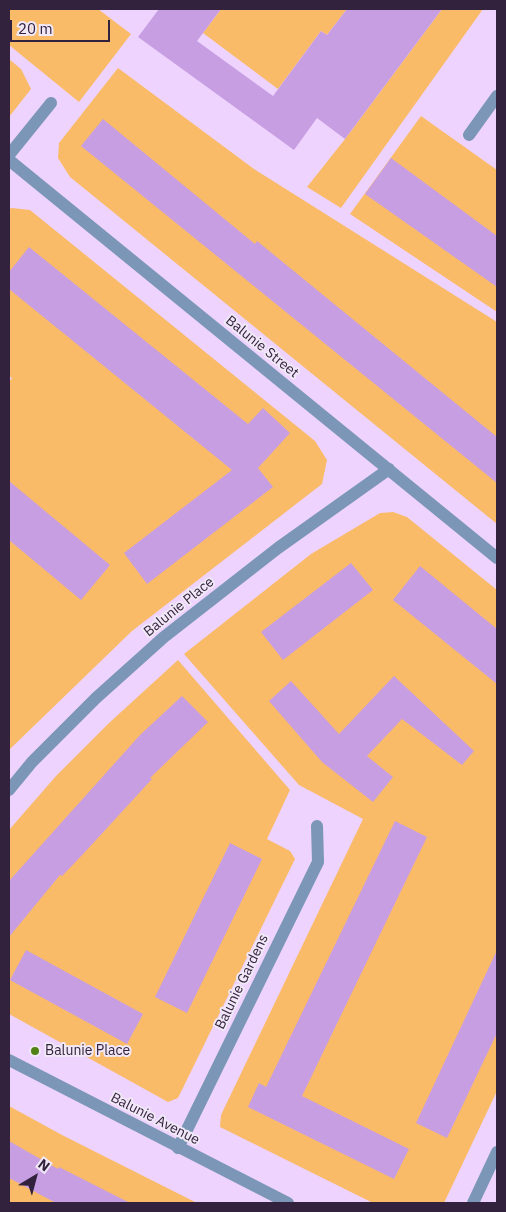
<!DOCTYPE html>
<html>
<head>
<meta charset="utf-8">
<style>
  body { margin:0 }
  #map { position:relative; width:506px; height:1212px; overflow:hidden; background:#edd3fe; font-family:"IBM Plex Sans",sans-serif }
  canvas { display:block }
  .frame { position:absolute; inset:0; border:10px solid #33223d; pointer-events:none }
  .north { position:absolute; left:10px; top:1152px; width:50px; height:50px; -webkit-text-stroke:4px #f0e8f6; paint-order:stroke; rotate:37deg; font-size:14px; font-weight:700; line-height:20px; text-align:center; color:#33223d }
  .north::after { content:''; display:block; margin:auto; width:18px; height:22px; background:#33223d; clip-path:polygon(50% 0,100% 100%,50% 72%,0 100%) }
  .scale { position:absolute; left:10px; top:20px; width:100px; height:22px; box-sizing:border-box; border:2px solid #33223d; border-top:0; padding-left:6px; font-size:15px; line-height:18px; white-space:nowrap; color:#33223d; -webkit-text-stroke:4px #f0e8f6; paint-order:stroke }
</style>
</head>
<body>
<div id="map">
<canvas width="506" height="1212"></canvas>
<div class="frame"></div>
<div class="north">N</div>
<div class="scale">20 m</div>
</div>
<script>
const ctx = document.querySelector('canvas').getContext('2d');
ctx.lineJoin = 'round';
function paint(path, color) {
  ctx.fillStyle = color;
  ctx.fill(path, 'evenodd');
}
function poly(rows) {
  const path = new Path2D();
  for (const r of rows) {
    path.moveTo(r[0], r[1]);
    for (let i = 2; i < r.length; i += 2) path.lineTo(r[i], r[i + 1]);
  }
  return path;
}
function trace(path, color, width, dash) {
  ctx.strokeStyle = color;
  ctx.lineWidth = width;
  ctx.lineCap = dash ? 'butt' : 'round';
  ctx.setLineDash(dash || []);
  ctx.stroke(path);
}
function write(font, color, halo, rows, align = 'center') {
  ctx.font = font + ' "IBM Plex Sans",sans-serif';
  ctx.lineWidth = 4;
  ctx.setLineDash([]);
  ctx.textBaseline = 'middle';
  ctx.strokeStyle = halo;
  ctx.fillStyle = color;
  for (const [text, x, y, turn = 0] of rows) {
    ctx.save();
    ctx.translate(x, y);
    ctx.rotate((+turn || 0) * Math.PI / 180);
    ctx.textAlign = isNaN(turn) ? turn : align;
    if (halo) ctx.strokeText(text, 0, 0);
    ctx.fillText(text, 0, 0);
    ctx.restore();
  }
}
paint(poly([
  [9,9,98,9,131,34,79,102,9,45],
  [221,9,347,9,327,35,321,31,278,89,203,33],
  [442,9,483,9,341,208,307,187,345,139],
  [9,59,21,69,31,89,9,117],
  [118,68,254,169,497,322,497,524,70,177,58,158,59,143],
  [421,116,497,170,497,312,350,214],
  [12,208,30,210,315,441,327,460,322,484,132,631,9,750,9,382,12,378,9,376,9,209],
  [393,512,407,517,497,590,497,1091,444,1203,373,1203,220,1127,221,1115,363,819,299,785,184,654,311,554,380,513],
  [178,660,290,790,267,839,290,851,295,859,178,1098,168,1102,9,1014,9,830,56,776,109,723],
  [9,1106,62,1135,197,1203,9,1203]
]), '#fabb68');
paint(poly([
  [159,9,221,9,197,41,273,96,321,31,327,35,347,9,442,9,345,139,317,118,294,150,138,37],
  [103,119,255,244,257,241,497,437,497,483,81,146],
  [391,158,497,236,497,287,365,194],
  [29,247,248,424,263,408,290,433,258,468,273,487,147,584,124,553,232,470,9,289,9,272],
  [9,481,110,565,81,600,9,540],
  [351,563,373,590,283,660,261,632],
  [420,566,497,629,497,684,393,600],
  [394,676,474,751,462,765,402,719,367,756,393,777,373,802,322,762,269,701,291,681,339,734],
  [182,696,208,722,150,778,152,779,85,852,62,876,60,875,9,937,9,881,140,735],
  [395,821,427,837,302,1096,409,1149,394,1179,248,1107,259,1083,266,1087],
  [230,843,262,859,187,1013,155,997],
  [26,950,143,1014,127,1044,10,980],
  [497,950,497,1033,447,1138,416,1123],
  [9,1141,58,1169,59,1167,130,1203,56,1203,9,1178]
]), '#c89ee3');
trace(poly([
  [469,135,497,96],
  [9,155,51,103],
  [9,160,497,558],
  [9,790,32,762,96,698,164,637,278,548,389,469],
  [178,1148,318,862,317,826],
  [473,1203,497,1152]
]), '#7b96b6', 12);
trace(poly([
  [9,1060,288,1203]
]), '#7b96b6', 12);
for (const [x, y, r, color] of [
  [35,1051,5,"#508113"]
]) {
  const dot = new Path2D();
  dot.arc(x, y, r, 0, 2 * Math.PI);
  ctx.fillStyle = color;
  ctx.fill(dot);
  trace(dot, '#f0e8f6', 2);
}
write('14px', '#33223d', '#f0e8f6', [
  ["Balunie Street",262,347,39],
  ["Balunie Place",179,607,-39],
  ["Balunie Gardens",242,982,-64],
  ["Balunie Avenue",155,1119,27]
]);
write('14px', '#33223d', '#f0e8f6', [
  ["Balunie Place",45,1051]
], 'left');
</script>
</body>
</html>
